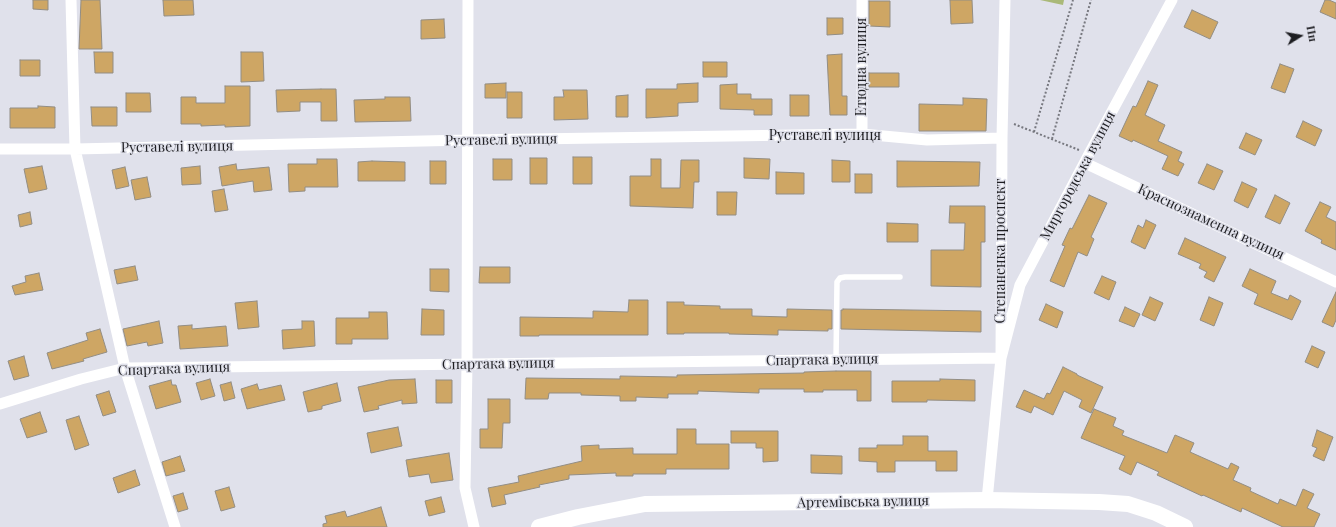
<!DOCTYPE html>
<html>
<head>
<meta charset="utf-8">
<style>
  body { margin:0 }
  #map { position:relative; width:1336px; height:527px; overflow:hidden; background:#e0e1eb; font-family:"Playfair Display",serif }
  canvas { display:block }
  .north { position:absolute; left:1280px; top:16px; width:40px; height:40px; -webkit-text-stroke:3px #e0e1eb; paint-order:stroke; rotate:79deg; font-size:11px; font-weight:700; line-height:16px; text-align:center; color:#1e1e22 }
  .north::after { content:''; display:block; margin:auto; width:14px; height:18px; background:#1e1e22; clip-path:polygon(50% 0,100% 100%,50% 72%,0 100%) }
</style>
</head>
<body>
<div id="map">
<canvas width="1336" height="527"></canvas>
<div class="north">Пн</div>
</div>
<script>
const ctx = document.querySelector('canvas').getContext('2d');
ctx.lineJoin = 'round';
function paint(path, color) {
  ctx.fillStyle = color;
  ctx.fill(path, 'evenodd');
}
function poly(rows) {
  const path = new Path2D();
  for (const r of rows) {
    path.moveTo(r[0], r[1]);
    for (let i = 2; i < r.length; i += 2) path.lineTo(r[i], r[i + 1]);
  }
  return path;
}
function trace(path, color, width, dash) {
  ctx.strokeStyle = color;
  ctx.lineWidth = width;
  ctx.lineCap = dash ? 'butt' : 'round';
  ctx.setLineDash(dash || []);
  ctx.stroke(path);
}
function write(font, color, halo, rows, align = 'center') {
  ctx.font = font + ' "Playfair Display",serif';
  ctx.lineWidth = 3;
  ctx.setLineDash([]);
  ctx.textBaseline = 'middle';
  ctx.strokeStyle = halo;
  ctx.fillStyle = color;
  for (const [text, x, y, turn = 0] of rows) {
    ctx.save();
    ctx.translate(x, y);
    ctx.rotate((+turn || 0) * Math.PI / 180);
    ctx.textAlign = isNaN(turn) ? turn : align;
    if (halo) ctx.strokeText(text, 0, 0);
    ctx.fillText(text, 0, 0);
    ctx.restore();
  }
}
paint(poly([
  [1040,0,1064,0,1063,5]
]), '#aab978');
const building = poly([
  [33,0,48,0,48,10,33,9,33,0],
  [81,0,100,0,102,49,79,49,81,0],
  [163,0,193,0,194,15,164,16,163,0],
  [950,0,972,0,973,23,951,24,950,0],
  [1325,0,1329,0,1336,3,1336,19,1320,12,1325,0],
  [869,1,890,1,890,27,869,26,869,1],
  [1192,10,1218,22,1210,39,1184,27,1192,10],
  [827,18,843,18,843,34,827,35,827,18],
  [444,19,445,38,421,39,421,20,444,19],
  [94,52,113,52,113,73,95,73,94,52],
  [241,52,263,52,264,81,241,82,241,52],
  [842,54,842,96,847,96,847,115,830,115,827,55,842,54],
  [20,60,40,60,40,76,20,76,20,60],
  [703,62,727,62,727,77,703,77,703,62],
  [1280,64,1294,69,1285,93,1271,88,1280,64],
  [869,73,899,73,899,87,869,87,869,73],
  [1148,81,1158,85,1145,115,1165,125,1158,141,1182,152,1178,161,1184,164,1178,176,1162,169,1168,156,1133,140,1132,142,1119,136,1133,106,1136,107,1148,81],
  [506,83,506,98,485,98,485,84,506,83],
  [698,83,698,102,678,103,678,116,646,118,646,89,677,89,677,84,698,83],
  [737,84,737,94,751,94,751,99,772,99,772,115,754,115,754,110,720,109,720,85,737,84],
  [225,86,250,86,250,126,225,127,225,125,201,126,201,124,181,124,181,97,196,97,196,103,225,103,225,86],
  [321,89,336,89,337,121,321,121,321,102,300,102,300,111,277,112,276,90,321,89],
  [563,90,587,90,588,119,554,120,554,97,564,97,563,90],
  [507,92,522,92,522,118,507,118,507,92],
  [126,93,150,93,151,112,126,112,126,93],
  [628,95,628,117,616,117,616,96,628,95],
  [790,95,809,95,809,116,790,116,790,95],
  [385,97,410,97,411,121,355,122,354,100,385,99,385,97],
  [963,98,987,99,986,131,919,131,919,104,963,105,963,98],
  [38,106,55,107,55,128,10,128,10,108,38,108,38,106],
  [91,107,117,107,117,126,92,126,91,107],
  [1303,121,1322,130,1315,146,1296,137,1303,121],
  [1246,133,1262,140,1255,155,1239,148,1246,133],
  [573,157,592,157,592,184,573,184,573,157],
  [530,158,547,158,547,184,530,184,530,158],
  [744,158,770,159,769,179,744,178,744,158],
  [317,159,337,159,338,187,305,187,305,191,289,192,288,164,317,164,317,159],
  [493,159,512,159,512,180,493,180,493,159],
  [651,159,661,159,661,188,680,188,681,160,699,160,699,182,694,182,693,208,630,206,630,176,651,176,651,159],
  [832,160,850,161,850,182,832,182,832,160],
  [372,161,405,162,405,181,358,181,358,162,372,161],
  [430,161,446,161,446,184,430,184,430,161],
  [897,161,980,162,979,186,897,187,897,161],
  [236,164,237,170,269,167,272,190,254,192,253,181,222,186,219,167,236,164],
  [1207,164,1223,171,1214,190,1198,183,1207,164],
  [42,166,47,189,29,193,24,169,42,166],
  [200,166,201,184,182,185,181,168,200,166],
  [125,167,129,186,116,189,112,170,125,167],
  [776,172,804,173,804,194,776,194,776,172],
  [855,174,872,174,872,193,855,193,855,174],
  [147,177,151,197,135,200,131,180,147,177],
  [1242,182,1257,189,1248,208,1234,201,1242,182],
  [224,189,228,210,215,212,212,191,224,189],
  [717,192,737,192,736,215,717,215,717,192],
  [1089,195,1107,203,1091,237,1094,239,1087,256,1078,252,1064,287,1050,281,1065,246,1062,245,1070,228,1072,229,1089,195],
  [1275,195,1290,203,1280,224,1265,217,1275,195],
  [1320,202,1331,207,1326,217,1336,222,1336,250,1321,243,1322,240,1305,231,1320,202],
  [950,206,985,206,985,242,981,242,981,287,931,286,931,250,964,250,965,223,949,223,950,206],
  [30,212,32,224,20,227,18,215,30,212],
  [1146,220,1156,225,1145,249,1131,242,1138,225,1143,228,1146,220],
  [887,223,918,224,918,242,887,242,887,223],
  [1185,238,1226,257,1214,282,1204,277,1207,272,1199,268,1201,264,1178,254,1185,238],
  [135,266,138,280,117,284,114,270,135,266],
  [480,267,510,267,510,283,479,283,480,267],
  [430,269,449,269,449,292,430,291,430,269],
  [1250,269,1276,281,1271,293,1288,300,1290,295,1301,301,1292,320,1254,304,1258,294,1242,286,1250,269],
  [39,273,43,290,15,295,12,286,26,282,25,276,39,273],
  [1102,276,1116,282,1109,300,1094,293,1102,276],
  [1336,292,1336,320,1333,327,1322,322,1336,292],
  [1150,297,1163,303,1155,321,1142,315,1150,297],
  [1209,297,1223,303,1214,326,1200,320,1209,297],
  [629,300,648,300,648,335,539,335,539,336,520,336,520,317,593,318,593,311,628,312,629,300],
  [257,301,259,327,238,329,235,303,257,301],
  [667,302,684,302,684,305,720,306,720,309,752,309,752,316,787,317,787,309,832,310,832,329,828,329,828,331,778,330,778,335,729,334,729,333,684,333,684,334,667,334,667,302],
  [1046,304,1063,312,1057,328,1039,320,1046,304],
  [1125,307,1140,314,1134,327,1119,321,1125,307],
  [422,309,444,310,444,335,421,335,422,309],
  [843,309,981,311,981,332,841,329,841,310,843,310,843,309],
  [369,312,387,312,388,339,352,339,352,344,336,344,336,318,369,318,369,312],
  [159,321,163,343,148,346,147,342,127,346,123,329,159,321],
  [302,321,314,321,315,346,283,349,282,330,302,329,302,321],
  [192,325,192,329,226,326,228,346,180,349,178,326,192,325],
  [100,329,107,352,83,359,84,361,52,369,47,353,88,340,86,333,100,329],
  [1312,346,1325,352,1318,368,1305,362,1312,346],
  [24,356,29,376,14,380,8,361,24,356],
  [1063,367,1077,374,1077,375,1103,387,1091,413,1079,407,1082,400,1064,391,1053,415,1034,406,1031,413,1016,407,1024,390,1044,399,1047,393,1050,394,1063,367],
  [836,371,871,371,871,401,857,401,857,390,823,390,823,392,804,392,804,389,759,389,759,393,698,391,698,394,668,394,668,398,636,397,636,401,620,401,620,396,581,395,581,393,549,393,548,399,525,399,526,378,620,379,620,376,677,377,677,375,804,373,804,372,836,371],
  [210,379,215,396,201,400,196,383,210,379],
  [415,379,417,403,402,404,402,400,378,406,379,409,364,412,358,387,389,380,415,379],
  [940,379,975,380,975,401,927,400,927,402,892,402,892,381,940,381,940,379],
  [171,380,172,385,176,385,181,402,156,409,149,386,171,380],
  [436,380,452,380,452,403,436,403,436,380],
  [231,382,235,398,224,401,220,385,231,382],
  [337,383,341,401,322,406,322,409,308,412,303,392,337,383],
  [257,384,259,390,281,385,285,400,247,409,241,389,257,384],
  [109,391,116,412,103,416,96,395,109,391],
  [488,399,510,399,510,423,503,423,502,448,480,448,480,429,488,429,488,399],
  [1094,409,1116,418,1113,426,1124,431,1122,435,1167,453,1175,435,1194,443,1190,452,1228,469,1231,463,1239,467,1233,480,1251,488,1250,491,1278,504,1280,499,1296,506,1303,489,1314,494,1307,508,1320,514,1314,527,1283,527,1242,508,1241,512,1203,495,1202,496,1157,475,1159,472,1137,462,1131,475,1119,469,1125,456,1081,438,1094,409],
  [40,412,47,432,27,438,20,419,40,412],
  [79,416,89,445,75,450,66,420,79,416],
  [398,427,402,446,371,453,367,433,398,427],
  [677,429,696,429,696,444,729,444,729,469,666,469,666,474,633,474,633,476,616,476,616,473,569,475,569,479,539,485,540,487,504,495,506,504,492,507,488,488,519,482,518,476,582,461,581,446,599,445,599,449,633,448,633,454,677,454,677,429],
  [1317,430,1333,437,1324,461,1313,456,1317,448,1312,446,1317,430],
  [731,431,778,431,778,461,763,462,763,448,756,448,756,443,731,443,731,431],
  [903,436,928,436,928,451,957,451,957,471,936,471,936,461,895,461,895,472,877,472,877,462,859,461,859,448,877,448,877,445,903,445,903,436],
  [449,453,453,480,431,483,429,474,409,477,406,460,449,453],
  [811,455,842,456,842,474,811,473,811,455],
  [180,456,185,471,166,476,162,462,180,456],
  [135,470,140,485,118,493,113,478,135,470],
  [229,487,235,507,221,511,215,491,229,487],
  [183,493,188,509,178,512,173,496,183,493],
  [441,497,445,512,429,516,425,501,441,497],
  [381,507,387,527,323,527,323,524,327,523,325,516,345,511,347,517,381,507]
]);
paint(building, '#cea664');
trace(building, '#928d84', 1);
trace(poly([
  [1014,124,1079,150],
  [1034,132,1073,0],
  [1052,139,1091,0]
]), '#77787f', 2, [2, 2]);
trace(poly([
  [836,360,837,282,840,278,845,277,900,277]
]), '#fff', 5.5);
trace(poly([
  [71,0,75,149,125,368,175,527],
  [468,0,467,364,465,488,474,527],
  [862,134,862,0],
  [0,149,75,149,467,140,862,134,927,140,1002,138],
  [1085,163,1336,282],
  [0,404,81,379,125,368,1001,358,1020,285,1089,154,1172,0],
  [987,500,1001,358,1002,138,1005,0]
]), '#fff', 11);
trace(poly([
  [539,527,578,517,645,504,987,500,1099,502,1128,504,1156,513,1185,527]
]), '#fff', 16);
write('14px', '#1e1e22', '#e0e1eb', [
  ["Етюдна вулиця",862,67,-90],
  ["Руставелі вулиця",825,136],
  ["Руставелі вулиця",501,140,-1],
  ["Руставелі вулиця",177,147,-1],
  ["Миргородська вулиця",1078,176,-62],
  ["Краснознаменна вулиця",1211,222,25],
  ["Степаненка проспект",1001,251,-90],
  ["Спартака вулиця",822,360,-1],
  ["Спартака вулиця",498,364,-1],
  ["Спартака вулиця",174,369,-2],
  ["Артемівська вулиця",863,502,-1]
]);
</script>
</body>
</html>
